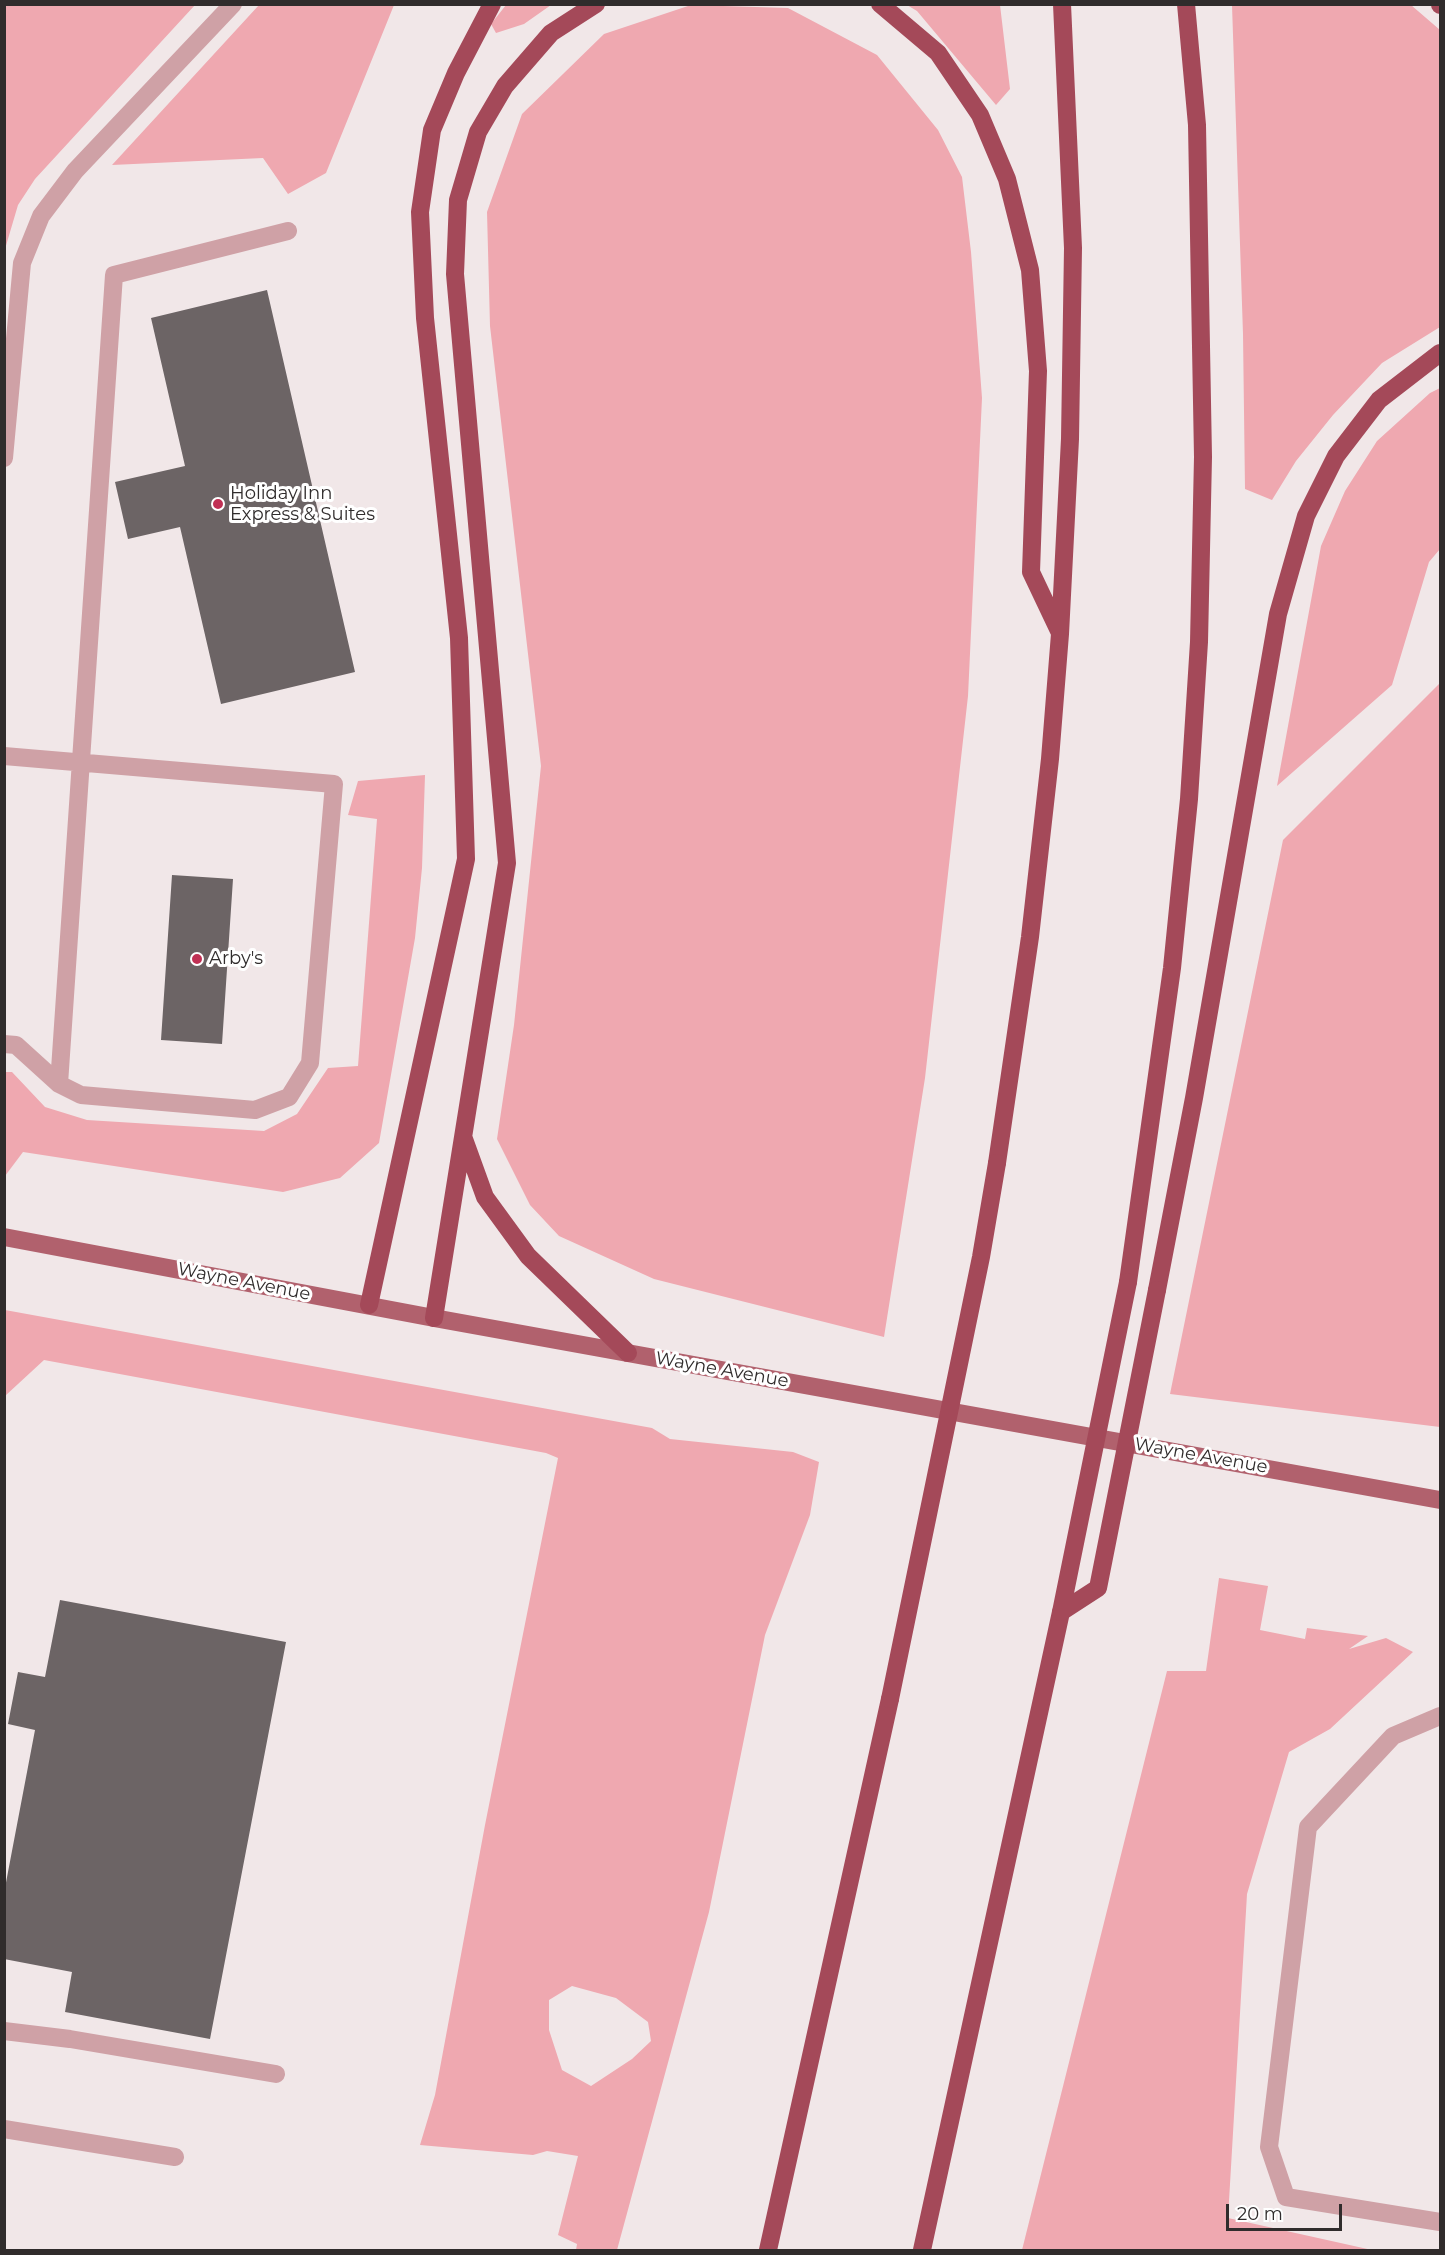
<!DOCTYPE html>
<html>
<head>
<meta charset="utf-8">
<style>
  body { margin:0 }
  #map { position:relative; width:1445px; height:2255px; overflow:hidden; background:#f1e7e8; font-family:Montserrat,sans-serif }
  canvas { display:block }
  .frame { position:absolute; inset:0; border:6px solid #302c2c; pointer-events:none }
  .scale { position:absolute; left:1226px; top:2204px; width:116px; height:27px; box-sizing:border-box; border:3px solid #302c2c; border-top:0; padding-left:8px; font-size:18px; line-height:21px; white-space:nowrap; color:#302c2c; -webkit-text-stroke:4px #fff; paint-order:stroke }
</style>
</head>
<body>
<div id="map">
<canvas width="1445" height="2255"></canvas>
<div class="frame"></div>
<div class="scale">20 m</div>
</div>
<script>
const ctx = document.querySelector('canvas').getContext('2d');
ctx.lineJoin = 'round';
function paint(path, color) {
  ctx.fillStyle = color;
  ctx.fill(path, 'evenodd');
}
function poly(rows) {
  const path = new Path2D();
  for (const r of rows) {
    path.moveTo(r[0], r[1]);
    for (let i = 2; i < r.length; i += 2) path.lineTo(r[i], r[i + 1]);
  }
  return path;
}
function trace(path, color, width, dash) {
  ctx.strokeStyle = color;
  ctx.lineWidth = width;
  ctx.lineCap = dash ? 'butt' : 'round';
  ctx.setLineDash(dash || []);
  ctx.stroke(path);
}
function write(font, color, halo, rows, align = 'center') {
  ctx.font = font + ' Montserrat,sans-serif';
  ctx.lineWidth = 6;
  ctx.setLineDash([]);
  ctx.textBaseline = 'middle';
  ctx.strokeStyle = halo;
  ctx.fillStyle = color;
  for (const [text, x, y, turn = 0] of rows) {
    ctx.save();
    ctx.translate(x, y);
    ctx.rotate((+turn || 0) * Math.PI / 180);
    ctx.textAlign = isNaN(turn) ? turn : align;
    if (halo) ctx.strokeText(text, 0, 0);
    ctx.fillText(text, 0, 0);
    ctx.restore();
  }
}
paint(poly([
  [5,4,195,5,35,179,18,205,5,249],
  [259,5,394,5,326,173,288,194,263,158,112,165],
  [506,5,551,5,524,24,496,33,491,24],
  [691,5,788,8,877,55,938,130,962,177,971,252,982,398,968,696,925,1078,884,1337,654,1279,559,1236,530,1205,497,1139,514,1025,541,766,490,326,487,212,522,114,604,34],
  [907,5,1000,5,1010,89,996,105,917,11],
  [1232,5,1411,5,1440,30,1440,327,1382,363,1333,415,1296,461,1272,500,1245,489,1243,334],
  [1440,388,1440,549,1429,562,1392,685,1277,786,1321,546,1345,491,1377,441,1430,393],
  [1440,683,1440,1427,1170,1394,1283,840],
  [425,775,422,868,415,938,379,1143,340,1178,283,1192,23,1152,5,1176,5,1072,12,1072,45,1107,87,1120,264,1131,297,1114,328,1068,358,1066,377,819,348,815,358,781],
  [5,1310,652,1428,670,1439,793,1452,819,1462,810,1515,765,1635,709,1912,617,2250,576,2250,577,2244,558,2235,578,2156,547,2151,533,2155,420,2145,435,2095,485,1825,558,1458,546,1453,44,1360,5,1396],
  [572,1986,616,1998,648,2022,651,2041,632,2059,591,2086,562,2070,549,2030,549,2000],
  [1219,1578,1268,1586,1260,1630,1305,1639,1307,1628,1368,1636,1349,1649,1386,1638,1413,1652,1330,1729,1289,1752,1247,1894,1228,2218,1372,2250,1022,2250,1167,1671,1206,1671]
]), '#efa8b0');
paint(poly([
  [267,290,355,672,221,704,180,527,128,539,115,482,185,466,151,318],
  [172,875,233,879,222,1044,161,1040],
  [60,1600,286,1642,210,2039,65,2012,72,1972,4,1959,4,1893,35,1730,8,1724,18,1672,45,1677]
]), '#6c6465');
trace(poly([
  [4,458,22,263,41,216,75,171,233,4],
  [4,756,334,784,310,1063,289,1097,255,1110,81,1095,59,1084,16,1045,4,1044],
  [59,1084,114,275,288,231],
  [1440,1716,1393,1736,1308,1827,1269,2147,1286,2197,1440,2222],
  [4,2031,70,2039,276,2074],
  [4,2129,175,2157]
]), '#cfa1a6', 18);
trace(poly([
  [4,1237,434,1318,1440,1500]
]), '#b1616d', 18);
trace(poly([
  [880,4,938,53,980,115,1007,179,1030,270,1038,371,1031,572,1059,631],
  [1440,4,1440,5],
  [464,1139,485,1197,528,1256,628,1353],
  [997,1163,1030,937,1050,759,1060,634,1070,439,1073,248,1062,4],
  [1128,1282,1172,968,1189,799,1199,642,1203,457,1197,125,1186,4],
  [1157,1290,1194,1098,1278,614,1306,516,1336,456,1379,400,1440,353],
  [369,1305,466,859,459,638,425,318,420,212,432,130,456,73,492,4],
  [434,1318,507,863,455,274,458,200,478,132,505,86,551,33,596,4],
  [768,2250,890,1699],
  [922,2250,1061,1612]
]), '#a44959', 18);
trace(poly([
  [1061,1612,1098,1588,1157,1290],
  [1061,1612,1128,1282],
  [890,1699,981,1257,997,1163]
]), '#a44959', 18);
for (const [x, y, r, color] of [
  [218,504,6,"#c03054"],
  [197,959,6,"#c03054"]
]) {
  const dot = new Path2D();
  dot.arc(x, y, r, 0, 2 * Math.PI);
  ctx.fillStyle = color;
  ctx.fill(dot);
  trace(dot, '#fff', 2);
}
write('18px', '#302c2c', '#fff', [
  ["Holiday Inn",230,494],
  ["Express & Suites",230,515],
  ["Arby's",209,959]
], 'left');
write('18px', '#302c2c', '#fff', [
  ["Wayne Avenue",244,1282,11],
  ["Wayne Avenue",722,1370,10],
  ["Wayne Avenue",1201,1456,10]
]);
</script>
</body>
</html>
